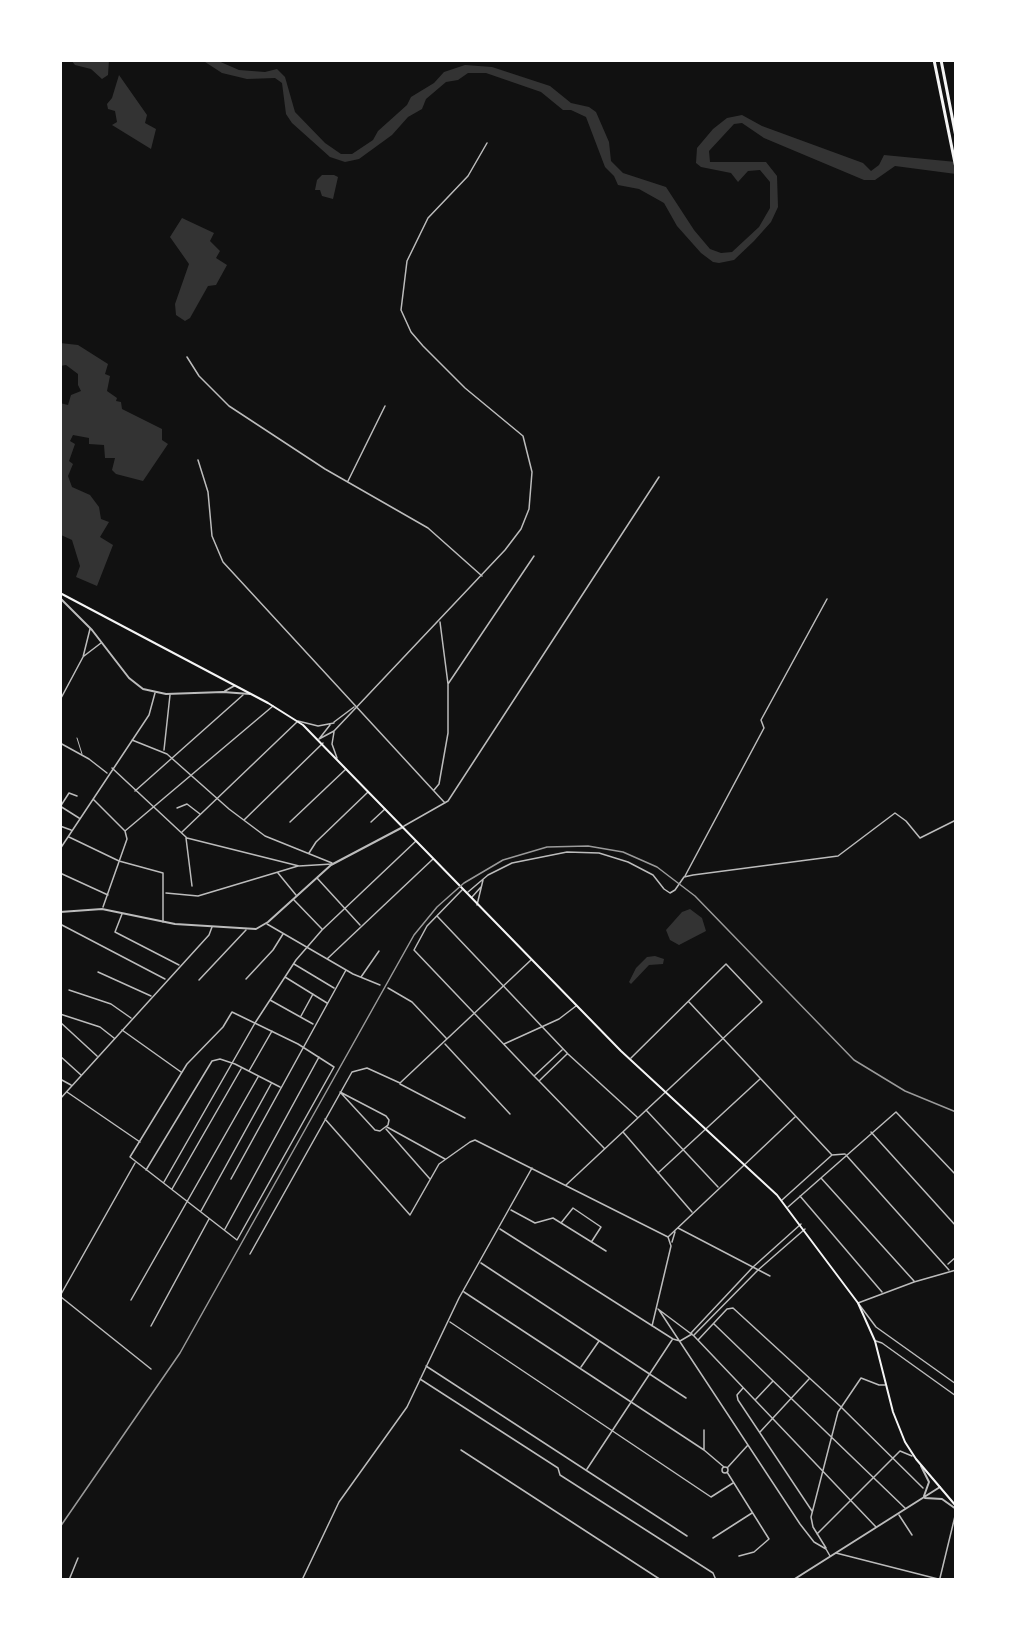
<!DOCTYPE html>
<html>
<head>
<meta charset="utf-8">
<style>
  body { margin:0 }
  #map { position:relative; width:1016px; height:1640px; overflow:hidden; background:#111; font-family:"IBM Plex Sans",sans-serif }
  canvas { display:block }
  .frame { position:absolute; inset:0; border:62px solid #fff; pointer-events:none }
</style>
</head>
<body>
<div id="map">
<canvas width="1016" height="1640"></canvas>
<div class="frame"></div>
</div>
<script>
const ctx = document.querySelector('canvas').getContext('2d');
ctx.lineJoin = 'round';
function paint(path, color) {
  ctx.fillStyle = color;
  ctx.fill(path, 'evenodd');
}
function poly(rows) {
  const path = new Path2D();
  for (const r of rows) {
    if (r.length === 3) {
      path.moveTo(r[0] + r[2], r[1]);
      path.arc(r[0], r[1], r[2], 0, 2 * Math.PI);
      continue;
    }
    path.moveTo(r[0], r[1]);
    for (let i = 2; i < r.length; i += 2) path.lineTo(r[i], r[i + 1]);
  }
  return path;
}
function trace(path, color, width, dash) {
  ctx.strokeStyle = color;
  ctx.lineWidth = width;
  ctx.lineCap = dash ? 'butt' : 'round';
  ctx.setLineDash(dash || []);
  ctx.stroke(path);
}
paint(poly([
  [71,60,109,60,108,75,102,79,91,69,75,65],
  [202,60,216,60,239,70,265,72,277,69,285,77,295,112,325,143,341,154,352,154,373,140,378,131,407,105,411,97,434,83,444,72,465,65,492,67,550,86,571,103,589,107,596,112,609,142,611,161,623,173,666,187,694,230,710,249,721,253,732,252,759,227,770,208,770,182,760,170,748,171,738,182,731,173,701,167,696,163,697,148,713,129,727,118,742,115,762,126,863,163,871,171,879,165,884,155,956,162,956,174,895,166,875,180,864,180,764,138,742,123,734,124,709,151,710,162,766,162,777,176,778,207,771,222,754,241,734,260,719,263,713,262,701,253,677,226,664,203,639,189,618,185,614,176,605,167,586,117,571,110,563,110,541,92,486,73,468,73,458,80,446,82,426,99,422,109,408,117,392,135,359,159,345,162,330,157,292,123,286,114,282,83,275,78,247,79,222,73],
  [119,75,147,115,145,123,156,129,151,149,112,125,117,122,115,111,108,109,107,104,112,98],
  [322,175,334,175,338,177,333,199,322,196,320,190,315,190,317,180],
  [182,218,214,233,210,241,220,251,216,258,227,265,216,285,208,286,190,318,185,321,176,315,175,304,189,264,170,237],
  [60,343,78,345,108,364,105,374,110,376,107,391,117,398,116,401,121,402,122,409,162,429,162,440,168,444,143,481,116,474,112,470,115,458,105,458,104,445,89,444,89,438,73,435,70,441,75,444,69,461,73,464,68,476,72,487,90,495,99,507,101,519,109,522,100,537,113,545,97,586,76,577,80,566,72,540,61,535,60,403,68,405,71,395,81,391,78,385,78,374,66,365,60,366],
  [690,909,702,918,706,931,679,945,670,940,666,930,682,912],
  [655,956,664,959,663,964,649,965,631,984,629,982,636,968,647,957]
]), '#333');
trace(poly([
  [77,738,82,754]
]), '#bcbcbc', 1);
trace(poly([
  [187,357,199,376,229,406,325,469,428,528,482,576],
  [198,460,208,492,212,536,223,562,445,803],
  [348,481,385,406],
  [84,656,101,643],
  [448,684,534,556],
  [60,700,83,657,90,629],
  [334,722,354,707],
  [334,732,332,744,337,758],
  [319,739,334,731,505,550,521,529,529,509,532,472,523,436,465,388,423,346,411,332,401,310,407,261,428,218,468,176,487,143],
  [319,739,330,725],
  [132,740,167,754,229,809,265,836,332,863],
  [60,743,89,759,107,773],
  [164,750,170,695],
  [112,768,187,838,299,866,332,864],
  [434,790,439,784,448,733,448,684,440,622],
  [135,791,243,695],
  [93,799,125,831],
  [60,806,79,818],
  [60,807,69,793,77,796],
  [177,808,187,804,200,814],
  [244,820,323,743],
  [290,822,346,769],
  [371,822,385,809],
  [60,826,71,830],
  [404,826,448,801,659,477],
  [182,832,298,721,318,726,334,723],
  [69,837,119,861,163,873,163,922],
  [186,838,192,886],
  [60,849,149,715,155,693],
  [309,853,316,842,368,792],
  [60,873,108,895],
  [278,873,296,895],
  [685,876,764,728,761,720,827,599],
  [317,878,360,925],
  [462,890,427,926,414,950,534,1076],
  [468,892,488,875,512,863,567,852,599,853,628,862,653,875,664,889,670,893,675,890,684,877,693,875,838,856,895,813,906,821,920,838,956,820],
  [166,893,198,896,298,866],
  [472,897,481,887],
  [294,900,322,929],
  [477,905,483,880],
  [103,907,127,839,125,831,273,706],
  [122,914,115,932,179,965],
  [437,916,568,1054,637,1117],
  [60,924,165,979],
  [267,924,353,974,380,985],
  [327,959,433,859],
  [294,964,334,988],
  [98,972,151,996],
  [285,977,327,1003],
  [361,977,379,951],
  [246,979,273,950,283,934],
  [199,980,246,930],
  [388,988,412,1002,446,1038],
  [69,990,111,1004,131,1018],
  [270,1000,313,1024],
  [689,1002,832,1155],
  [232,1012,298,1044,334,1067,237,1240,130,1157,187,1064,223,1027,232,1012],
  [60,1014,100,1027,114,1038],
  [301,1016,313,994],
  [60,1022,97,1056],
  [122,1030,181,1072],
  [445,1044,510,1114],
  [504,1044,559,1019,576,1006],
  [562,1050,534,1076,539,1081,567,1054],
  [60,1056,81,1075],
  [249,1071,272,1031],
  [60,1079,71,1085],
  [539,1081,604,1148],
  [400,1084,465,1118],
  [67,1092,140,1142],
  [340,1092,386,1116,389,1120,388,1125,380,1131,375,1130,340,1092],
  [60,1099,209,935,212,927],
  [646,1110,718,1187],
  [325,1119,410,1215,439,1164,470,1142,475,1140,668,1237,671,1246,652,1326],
  [387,1127,445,1159],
  [386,1129,430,1179],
  [623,1132,692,1212],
  [871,1132,956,1226],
  [846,1155,949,1270],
  [146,1170,212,1061,220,1059,235,1064,280,1087],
  [658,1173,760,1079],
  [821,1178,914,1281],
  [231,1179,346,970],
  [164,1182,255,1023,296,960,322,930,416,841],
  [566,1185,762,1002,726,964,631,1058],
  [172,1189,241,1069],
  [800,1196,882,1292],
  [782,1200,832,1155,845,1154],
  [788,1207,896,1112,956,1175],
  [511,1210,535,1223,553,1218,606,1251],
  [201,1211,271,1084],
  [561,1223,573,1208,601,1227,592,1241],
  [678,1228,770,1276],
  [225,1229,319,1057],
  [500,1229,673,1339,680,1341,692,1334],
  [668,1237,795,1117],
  [672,1242,675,1232],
  [250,1254,352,1072,367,1068,400,1083,531,960],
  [481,1263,686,1398],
  [948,1264,956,1257],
  [956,1270,914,1282,858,1303,876,1327,956,1384],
  [464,1292,704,1450,724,1467],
  [60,1296,135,1163],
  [61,1297,151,1369],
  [131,1300,258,1077],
  [658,1309,694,1336,876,1527],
  [659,1310,800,1524,814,1542,826,1549,830,1556],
  [450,1322,711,1497,733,1483],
  [714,1324,905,1508],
  [151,1326,209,1219],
  [691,1333,753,1267,801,1224],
  [694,1335,758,1270,805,1229],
  [698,1340,727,1309,733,1308,840,1406,923,1488],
  [876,1341,882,1343,956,1396],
  [426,1366,687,1536],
  [581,1367,599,1341],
  [420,1379,558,1468,560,1475,713,1573,716,1580],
  [743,1388,737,1395,738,1400,812,1511],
  [756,1399,773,1381],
  [704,1430,704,1450],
  [760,1432,809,1379],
  [461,1450,661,1580],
  [725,1470,3],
  [728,1467,748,1445],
  [587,1469,672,1340],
  [727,1472,769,1539,754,1552,739,1556],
  [899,1515,912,1535],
  [817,1534,900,1451,912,1456],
  [713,1538,752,1513],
  [826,1548,813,1527,811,1517,838,1412,861,1378,879,1385,885,1385],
  [836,1553,942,1580],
  [940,1578,956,1512],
  [69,1580,78,1558],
  [302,1580,339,1502,407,1407,459,1298,532,1168]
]), '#bcbcbc', 1.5);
trace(poly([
  [60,598,92,630,129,678,143,689,166,694,223,692,250,694],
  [225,691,234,686],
  [60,912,102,909,175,924,256,929,268,922,331,865,403,827],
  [921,1466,929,1482,924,1496],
  [925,1498,942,1499,956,1509],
  [793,1580,940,1487]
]), '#bcbcbc', 2);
trace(poly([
  [60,593,268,703,303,725,621,1051,777,1195,858,1303,875,1341,893,1412,905,1442,916,1459,956,1506]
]), '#f5f5f5', 2);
trace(poly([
  [934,60,956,168],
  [941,60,956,137]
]), '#f5f5f5', 3);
trace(poly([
  [60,1527,180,1353,414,935,437,907,464,883,503,860,547,847,588,846,623,852,657,867,695,896,854,1060,905,1091,956,1112]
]), '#9a9a9a', 1.5);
</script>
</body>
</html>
